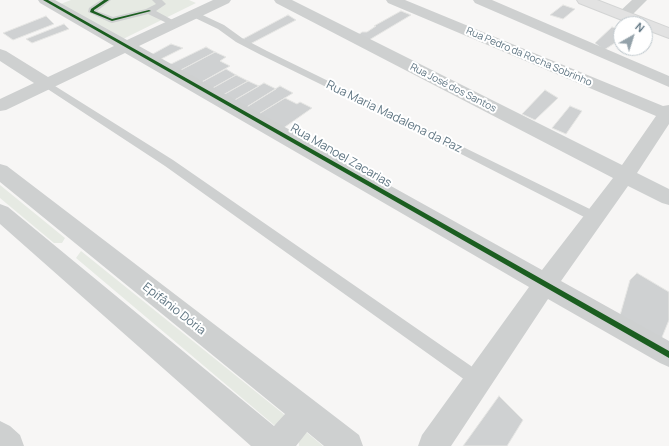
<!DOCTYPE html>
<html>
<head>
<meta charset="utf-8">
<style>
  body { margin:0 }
  #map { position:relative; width:669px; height:446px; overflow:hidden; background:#f7f6f5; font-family:Manrope,sans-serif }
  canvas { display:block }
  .north { position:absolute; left:613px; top:16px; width:40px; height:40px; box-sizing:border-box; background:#fff; border:1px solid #bfc8cd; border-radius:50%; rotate:39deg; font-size:11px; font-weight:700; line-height:16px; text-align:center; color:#5f7582 }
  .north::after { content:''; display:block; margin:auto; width:14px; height:18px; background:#94a2aa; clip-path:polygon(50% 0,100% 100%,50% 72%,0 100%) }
</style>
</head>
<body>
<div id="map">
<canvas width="669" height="446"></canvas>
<div class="north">N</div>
</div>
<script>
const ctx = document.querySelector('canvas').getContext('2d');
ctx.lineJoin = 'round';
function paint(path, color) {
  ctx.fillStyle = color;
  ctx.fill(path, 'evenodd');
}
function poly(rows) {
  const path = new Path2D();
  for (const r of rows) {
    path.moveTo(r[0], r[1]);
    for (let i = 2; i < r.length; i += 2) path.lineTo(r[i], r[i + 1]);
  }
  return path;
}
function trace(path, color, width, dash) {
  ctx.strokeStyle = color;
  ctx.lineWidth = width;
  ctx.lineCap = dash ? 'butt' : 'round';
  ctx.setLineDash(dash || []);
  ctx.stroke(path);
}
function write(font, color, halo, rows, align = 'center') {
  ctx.font = font + ' Manrope,sans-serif';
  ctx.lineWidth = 4;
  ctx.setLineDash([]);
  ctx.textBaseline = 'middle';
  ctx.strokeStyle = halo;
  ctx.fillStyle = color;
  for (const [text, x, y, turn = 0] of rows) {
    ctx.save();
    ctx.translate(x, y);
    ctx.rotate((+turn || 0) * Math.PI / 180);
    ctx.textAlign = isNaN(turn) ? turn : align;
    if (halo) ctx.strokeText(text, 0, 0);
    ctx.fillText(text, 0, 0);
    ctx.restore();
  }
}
paint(poly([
  [71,0,189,0,196,3,121,40,58,5],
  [0,185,65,238,62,243,54,243,0,198],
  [81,251,286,416,287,422,274,425,76,258],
  [305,431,323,446,299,446,298,435]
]), '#e6eae3');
const building = poly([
  [563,5,575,9,563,19,550,15,563,5],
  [401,11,411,15,369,40,357,36,362,32,367,32,376,26,374,26,401,11],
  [288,15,296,20,250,44,243,39,288,15],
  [46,16,54,24,13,40,3,33,46,16],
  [64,24,69,29,32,43,26,39,64,24],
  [612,27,621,30,621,39,604,50,595,43,612,27],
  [171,44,183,48,159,60,149,56,171,44],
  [206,47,215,52,179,71,169,65,206,47],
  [215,52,226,57,220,61,230,66,200,83,179,71,215,52],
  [226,69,236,75,211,89,200,83,226,69],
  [236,75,248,81,223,95,211,89,236,75],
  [248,81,259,86,233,101,223,95,248,81],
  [264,83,276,89,245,108,233,101,264,83],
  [280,86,293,93,257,115,245,108,280,86],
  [545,90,558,98,535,120,522,114,545,90],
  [285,98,297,104,300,102,312,108,282,129,257,115,285,98],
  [570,106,582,111,566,134,552,128,570,106],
  [637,273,669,292,669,320,660,342,619,319,630,280,637,273],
  [499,396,523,420,507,446,463,446,499,396]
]);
paint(building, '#cfd1d2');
trace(building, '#e6e6e4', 1);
const primary = poly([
  [577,0,597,0,669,28,669,38,645,29,645,24,632,24,579,3,577,0]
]);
trace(primary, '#d3d4d4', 2);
paint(poly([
  [101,0,111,0,97,11,113,17,146,9,156,4,152,0,162,0,166,4,156,11,178,23,174,26,171,25,148,14,112,23,109,22,88,12,89,8,101,0],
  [194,11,224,25,242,38,267,51,600,214,601,217,600,220,595,222,590,220,422,134,261,55,236,42,218,29,191,16,190,14,194,11],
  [47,81,173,160,484,375,486,380,484,385,478,387,472,385,165,166,43,86,42,84,47,81]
]), '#ced0d0');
paint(poly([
  [38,0,55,0,127,40,213,0,231,0,229,3,139,46,542,270,613,178,276,3,274,0,292,0,622,165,656,116,388,3,386,0,405,0,663,106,669,105,669,124,637,173,669,189,669,205,662,203,628,186,561,281,669,341,669,367,660,363,548,299,451,446,418,446,422,435,529,287,125,53,6,110,0,111,0,99,34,83,0,61,0,49,6,51,48,77,114,46,40,3,38,0],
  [473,0,492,0,669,76,669,87,475,3,473,0],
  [632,0,647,0,628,19,623,20,618,19,616,16,618,13,632,0],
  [0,164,7,166,316,402,359,435,363,446,324,446,307,432,296,446,251,446,0,224,0,204,8,207,274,426,285,414,0,182,0,164],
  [0,421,10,426,20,435,24,446,0,446,0,421]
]), '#ced0d0');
paint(primary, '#e2e2e2');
paint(poly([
  [43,0,48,0,669,351,669,358,43,0],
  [104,0,109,0,94,10,94,11,112,19,149,10,151,11,112,21,90,12,91,9,104,0]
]), '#1b5e20');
write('10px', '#5f7582', '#fff', [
  ["Rua Pedro da Rocha Sobrinho",529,57,23],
  ["Rua José dos Santos",453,88,27]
]);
write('12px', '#5f7582', '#fff', [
  ["Rua Maria Madalena da Paz",394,117,26],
  ["Rua Manoel Zacarias",341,156,30],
  ["Epifânio Dória",174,309,38]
]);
</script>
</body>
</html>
